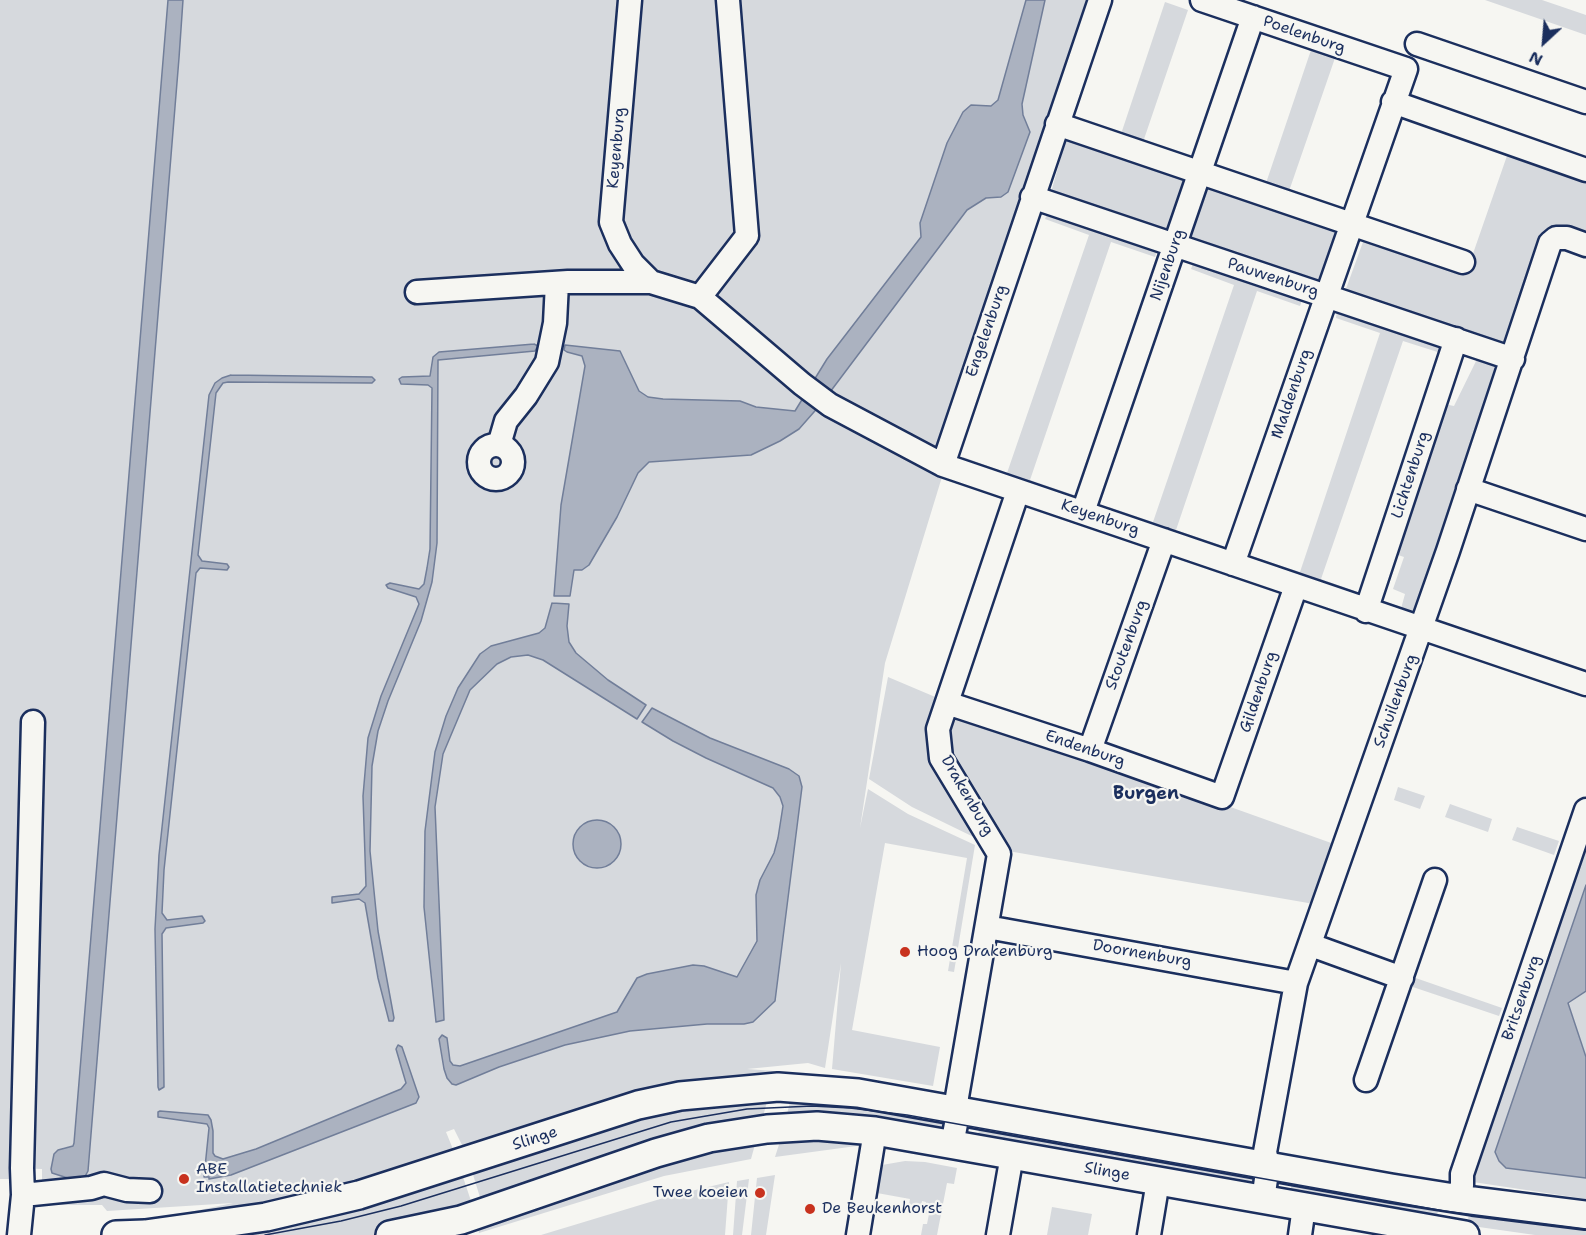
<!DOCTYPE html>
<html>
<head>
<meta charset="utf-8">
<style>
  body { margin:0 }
  #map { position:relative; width:1586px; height:1235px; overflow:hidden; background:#f6f6f2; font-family:"Shantell Sans",sans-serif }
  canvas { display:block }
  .north { position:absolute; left:1514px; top:12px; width:60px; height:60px; -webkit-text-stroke:4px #f6f6f2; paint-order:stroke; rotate:206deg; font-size:16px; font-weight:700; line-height:24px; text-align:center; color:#1b2f5e }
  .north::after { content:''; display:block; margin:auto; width:21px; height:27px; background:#1b2f5e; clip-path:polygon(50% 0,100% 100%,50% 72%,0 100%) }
</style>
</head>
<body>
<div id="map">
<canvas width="1586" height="1235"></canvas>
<div class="north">N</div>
</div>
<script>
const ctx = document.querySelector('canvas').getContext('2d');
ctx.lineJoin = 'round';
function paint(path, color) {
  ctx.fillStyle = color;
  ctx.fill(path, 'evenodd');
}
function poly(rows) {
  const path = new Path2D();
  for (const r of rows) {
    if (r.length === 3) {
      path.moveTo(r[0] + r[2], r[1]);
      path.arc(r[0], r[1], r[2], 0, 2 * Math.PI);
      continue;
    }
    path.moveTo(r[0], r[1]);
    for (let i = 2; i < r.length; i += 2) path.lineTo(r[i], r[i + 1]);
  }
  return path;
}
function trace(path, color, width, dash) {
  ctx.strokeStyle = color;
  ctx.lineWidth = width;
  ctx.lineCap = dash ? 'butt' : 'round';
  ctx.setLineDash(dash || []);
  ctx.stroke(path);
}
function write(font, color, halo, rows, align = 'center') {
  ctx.font = font + ' "Shantell Sans",sans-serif';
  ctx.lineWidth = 4.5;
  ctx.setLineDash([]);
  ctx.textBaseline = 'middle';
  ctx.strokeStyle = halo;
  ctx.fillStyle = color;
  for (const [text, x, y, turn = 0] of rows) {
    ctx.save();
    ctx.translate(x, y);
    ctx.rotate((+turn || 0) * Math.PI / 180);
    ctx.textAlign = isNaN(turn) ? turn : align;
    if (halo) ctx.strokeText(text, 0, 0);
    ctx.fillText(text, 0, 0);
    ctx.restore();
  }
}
paint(poly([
  [0,0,168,0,74,1143,73,1146,63,1148,77,1181,177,0,1088,0,885,663,860,828,868,789,908,814,975,845,954,972,948,971,967,858,885,843,852,1030,940,1047,933,1086,832,1069,841,963,825,1068,808,1063,747,1069,774,1071,777,1075,465,1151,454,1129,446,1132,457,1159,271,1205,128,1223,128,1221,166,1217,233,1203,107,1211,102,1205,32,1205,42,1189,42,1169,14,1168,11,1179,0,1179],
  [1485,0,1542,0,1586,15,1586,35],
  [1165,2,1188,10,1142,145,1120,137],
  [1311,50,1335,58,1288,194,1265,186],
  [1068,132,1196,175,1176,230,1162,236,1050,196],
  [1509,150,1586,174,1586,240,1548,228,1511,345,1506,349,1343,297,1367,231,1468,268],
  [1210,179,1343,225,1321,288,1189,242],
  [1048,212,1158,249,1155,257,1111,242,1030,480,1074,495,1072,503,961,466,963,457,1007,473,1089,235,1045,219],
  [1194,261,1303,298,1300,306,1257,291,1176,530,1220,545,1216,553,1106,517,1109,507,1153,522,1234,285,1191,269],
  [1337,310,1448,348,1447,355,1403,341,1321,579,1363,594,1360,602,1252,564,1254,557,1300,572,1380,333,1336,318],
  [1478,357,1494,365,1499,381,1416,615,1399,616,1405,594,1393,589,1404,557,1392,553,1444,404,1454,406],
  [888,677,940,699,931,720,986,843,912,807,869,779],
  [959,710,1334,844,1314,904,1008,851,949,750,948,733,951,718],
  [1398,787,1425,796,1420,809,1394,800],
  [1450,804,1492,819,1488,832,1445,817],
  [1586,822,1586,885,1495,1152,1506,1168,1586,1178,1586,1199,1473,1182],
  [1517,827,1559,841,1554,855,1512,840],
  [1407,975,1502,1008,1499,1016,1404,984],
  [1586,991,1586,1057,1568,1002],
  [769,1094,761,1124,483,1207,470,1165,612,1120],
  [792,1094,947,1120,945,1130,785,1122],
  [981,1119,1254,1167,1257,1186,976,1145],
  [783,1132,857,1134,864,1145,775,1157],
  [756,1141,751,1159,664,1176,479,1233,475,1219,662,1162],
  [905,1161,925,1162,957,1168,954,1184,947,1183,937,1235,921,1235,923,1224,927,1224,929,1214,925,1213,926,1202,922,1201,920,1212,908,1210,910,1199,877,1193,882,1165],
  [460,1168,474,1210,439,1220,376,1235,184,1235],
  [1294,1174,1440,1200,1435,1227,1288,1201],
  [775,1175,766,1235,751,1235,757,1178],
  [749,1179,742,1235,733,1235,737,1181],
  [729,1182,725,1235,541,1235,670,1196],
  [1052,1207,1092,1214,1088,1235,1047,1235],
  [1472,1208,1586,1221,1586,1235,1535,1235,1472,1226,1468,1218]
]), '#d6d9dd');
const water = poly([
  [168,0,183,0,179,58,88,1171,83,1180,77,1181,52,1173,51,1169,54,1154,58,1150,73,1146,74,1143,168,0],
  [1026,0,1045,0,1022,104,1023,115,1030,132,1008,192,1001,197,986,198,967,210,821,404,799,429,780,441,751,455,649,462,638,473,617,517,589,565,582,570,574,570,570,596,554,596,561,505,585,366,582,356,567,352,564,350,565,345,620,351,639,391,648,397,663,399,740,401,756,407,795,411,827,359,921,237,920,223,947,143,963,112,971,105,991,106,998,100,1026,0],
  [534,344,538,346,535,351,438,360,437,543,432,582,421,621,388,701,378,731,372,766,370,851,378,931,394,1018,393,1021,389,1021,378,978,365,903,359,899,332,903,332,897,359,894,366,886,363,796,368,738,381,696,419,604,416,597,388,588,386,585,390,583,419,589,424,584,427,568,430,549,432,388,428,385,401,384,399,379,402,377,430,376,433,357,439,352,534,344],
  [231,375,372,377,375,380,372,383,228,382,223,383,216,393,198,555,202,561,227,564,229,567,227,570,200,568,196,573,164,870,162,913,167,920,202,916,205,921,203,923,166,928,162,934,164,1087,159,1090,158,1087,155,929,159,855,209,395,215,383,222,378,231,375],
  [552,603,569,604,567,626,569,642,576,653,608,680,646,705,637,719,543,660,528,655,511,657,497,664,470,690,443,754,435,807,444,1020,436,1022,424,907,425,831,435,752,446,716,458,688,480,654,491,646,539,633,545,628,552,603],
  [652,708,710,738,789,769,799,776,802,787,775,1001,753,1022,744,1024,707,1024,630,1031,565,1045,499,1067,456,1085,452,1084,447,1078,444,1069,439,1039,442,1035,447,1038,450,1061,453,1065,460,1066,617,1012,637,978,647,974,693,965,704,966,737,977,757,941,756,895,760,880,774,853,778,838,783,806,780,797,773,788,706,758,673,741,642,722,652,708],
  [597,844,24],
  [1586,885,1586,991,1568,1003,1586,1057,1586,1178,1506,1168,1499,1161,1495,1152,1586,885],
  [398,1045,402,1047,419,1097,416,1103,231,1175,209,1179,209,1177,204,1177,209,1128,207,1124,158,1117,158,1112,160,1111,208,1115,211,1120,213,1131,213,1153,215,1156,223,1159,256,1149,401,1089,406,1083,396,1049,398,1045]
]);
paint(water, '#abb2c0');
trace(water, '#717e99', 1.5);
const minor = poly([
  [630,0,611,222,620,244,633,264,651,282],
  [1202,0,1406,69,1233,564],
  [1417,44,1586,102],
  [1393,102,1586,170],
  [1057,124,1463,262],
  [1032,197,1513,359],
  [417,292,568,282,651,282,700,297,802,384,830,405,943,465,1586,684],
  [700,297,747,236,728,0],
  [499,445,506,421,526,396,547,362,555,323,557,283],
  [496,462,17],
  [943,465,1100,0],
  [1468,489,1586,529],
  [1083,512,1253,17],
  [1366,611,1456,339],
  [947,703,1090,750,1222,797,1296,586],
  [1090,750,1164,540],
  [987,927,1296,983],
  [1311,945,1402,978],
  [1366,1080,1435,880],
  [952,1145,956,1124,957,1097,999,854,941,758,938,729,1018,491],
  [23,1195,91,1188,104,1184,127,1190,150,1191],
  [1455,1198,1462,1186,1462,1174,1586,810],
  [1263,1200,1268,1165,1265,1152,1296,983,1448,551,1550,243,1556,238,1567,238,1586,245],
  [19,1235,23,1195,22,1168,33,722],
  [858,1235,875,1131],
  [998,1235,1012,1155],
  [1149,1235,1158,1181],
  [1300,1235,1304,1207]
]);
const major = poly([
  [116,1235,145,1234,266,1217,359,1195,638,1105,680,1096,778,1087,858,1093,1391,1188,1473,1201,1586,1215],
  [390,1235,461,1220,656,1153,709,1138,767,1129,817,1126,875,1131,1465,1235]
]);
trace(minor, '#1b2f5e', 27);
trace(major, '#1b2f5e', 32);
trace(minor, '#f6f6f2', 22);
trace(major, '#f6f6f2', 27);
trace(poly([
  [265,1235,341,1221,401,1206,671,1122,747,1109,812,1106,850,1108,907,1115,1444,1211,1586,1229]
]), '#1b2f5e', 1.5);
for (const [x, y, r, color] of [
  [905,952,6,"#c8321e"],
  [184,1179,6,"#c8321e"],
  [760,1193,6,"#c8321e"],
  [810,1209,6,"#c8321e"]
]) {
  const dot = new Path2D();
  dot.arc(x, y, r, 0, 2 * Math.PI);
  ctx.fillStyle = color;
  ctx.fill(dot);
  trace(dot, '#f6f6f2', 2);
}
write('16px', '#1b2f5e', '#f6f6f2', [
  ["Poelenburg",1304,35,19],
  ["Keyenburg",617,148,-85],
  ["Nijenburg",1168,265,-71],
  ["Pauwenburg",1273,278,18],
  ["Engelenburg",987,331,-71],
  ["Maldenburg",1292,394,-71],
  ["Lichtenburg",1411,475,-72],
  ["Keyenburg",1100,518,19],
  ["Stoutenburg",1127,645,-70],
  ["Gildenburg",1259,692,-71],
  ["Schuilenburg",1396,701,-70],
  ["Endenburg",1085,749,19],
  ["Drakenburg",967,796,60],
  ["Doornenburg",1142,954,10],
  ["Britsenburg",1522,998,-71],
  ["Slinge",535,1139,-18],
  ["Slinge",1107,1172,10]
]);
write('16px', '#1b2f5e', '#f6f6f2', [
  ["Hoog Drakenburg",917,952],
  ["ABE",196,1170],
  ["Installatietechniek",196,1188],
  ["Twee koeien",748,1193,"right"],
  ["De Beukenhorst",822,1209]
], 'left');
write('bold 18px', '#1b2f5e', '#f6f6f2', [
  ["Burgen",1146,794]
]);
</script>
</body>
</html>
